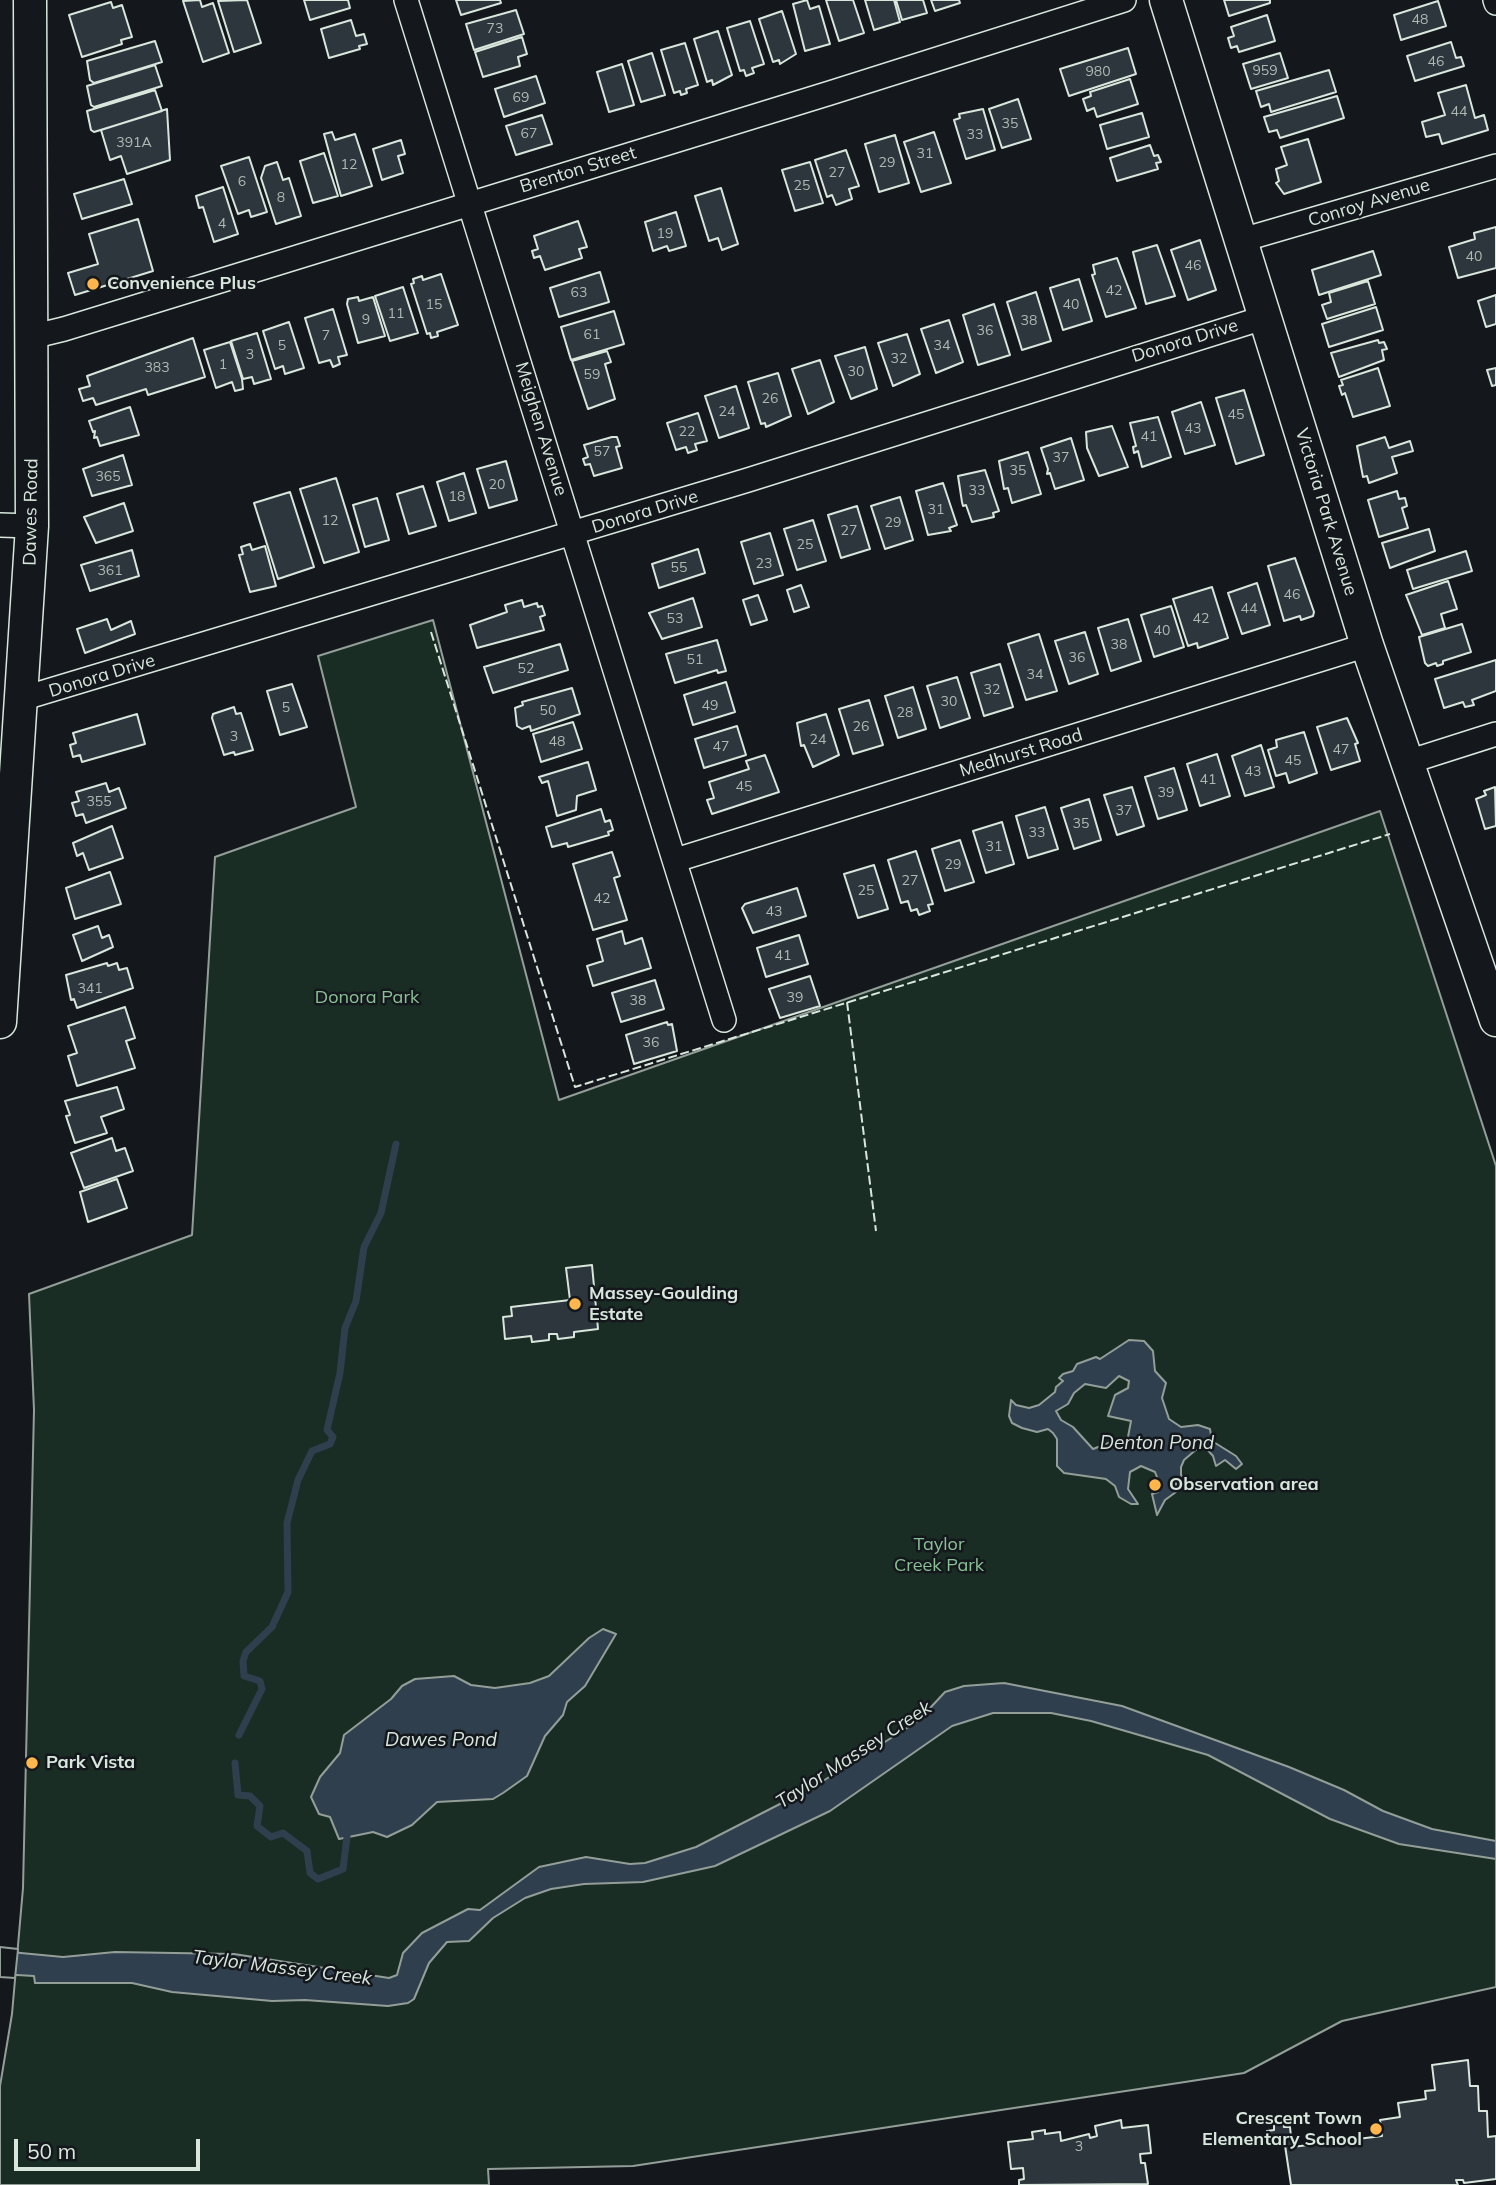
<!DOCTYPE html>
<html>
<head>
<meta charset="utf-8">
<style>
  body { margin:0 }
  #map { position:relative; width:1496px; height:2185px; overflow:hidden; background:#14181c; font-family:Mulish,sans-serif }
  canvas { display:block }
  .scale { position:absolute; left:14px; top:2139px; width:186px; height:32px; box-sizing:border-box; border:4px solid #d8e6dc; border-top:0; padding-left:9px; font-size:21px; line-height:24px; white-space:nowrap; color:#d8e6dc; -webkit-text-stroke:5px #14181c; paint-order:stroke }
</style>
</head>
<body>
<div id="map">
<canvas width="1496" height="2185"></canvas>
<div class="scale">50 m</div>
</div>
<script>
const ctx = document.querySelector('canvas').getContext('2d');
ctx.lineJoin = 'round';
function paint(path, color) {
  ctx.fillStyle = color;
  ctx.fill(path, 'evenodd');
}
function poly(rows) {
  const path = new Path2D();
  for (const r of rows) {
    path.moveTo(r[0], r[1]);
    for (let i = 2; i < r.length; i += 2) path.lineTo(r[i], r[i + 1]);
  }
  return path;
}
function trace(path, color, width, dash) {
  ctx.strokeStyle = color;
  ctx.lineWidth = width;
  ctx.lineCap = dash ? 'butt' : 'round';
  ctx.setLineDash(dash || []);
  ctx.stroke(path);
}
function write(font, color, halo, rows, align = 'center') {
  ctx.font = font + ' Mulish,sans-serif';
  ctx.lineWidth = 5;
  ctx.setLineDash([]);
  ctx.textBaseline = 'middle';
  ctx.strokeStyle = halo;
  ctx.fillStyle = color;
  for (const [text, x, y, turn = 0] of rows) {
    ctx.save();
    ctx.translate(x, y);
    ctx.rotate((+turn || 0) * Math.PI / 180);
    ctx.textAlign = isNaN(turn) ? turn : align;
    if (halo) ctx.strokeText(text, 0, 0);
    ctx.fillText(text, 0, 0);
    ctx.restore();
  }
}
const green = poly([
  [433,620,559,1100,1380,811,1496,1166,1496,1987,1342,2021,1244,2073,633,2166,488,2169,489,2185,0,2185,0,2086,12,2014,23,1888,34,1410,29,1294,192,1235,215,857,356,807,318,656,433,620]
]);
paint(green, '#1a2d24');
trace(green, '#939e99', 2);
const water = poly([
  [1129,1340,1144,1341,1153,1351,1155,1371,1166,1383,1162,1398,1169,1419,1181,1427,1198,1425,1210,1429,1212,1441,1236,1456,1242,1464,1236,1469,1225,1460,1216,1466,1213,1456,1205,1447,1198,1448,1184,1460,1181,1467,1181,1475,1188,1482,1176,1482,1176,1492,1165,1500,1157,1515,1152,1494,1158,1492,1160,1485,1155,1472,1141,1466,1130,1472,1128,1489,1138,1504,1131,1504,1119,1497,1115,1486,1106,1479,1064,1473,1057,1466,1057,1439,1053,1433,1048,1429,1037,1432,1022,1428,1012,1423,1009,1416,1011,1400,1016,1405,1029,1408,1039,1405,1055,1392,1056,1387,1063,1381,1059,1378,1063,1374,1073,1371,1077,1364,1096,1357,1100,1359,1129,1340],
  [1119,1376,1129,1381,1128,1388,1115,1395,1108,1416,1131,1421,1128,1437,1122,1444,1111,1442,1093,1449,1073,1427,1061,1420,1056,1411,1068,1404,1074,1393,1085,1384,1106,1388,1119,1376],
  [603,1629,616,1634,585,1686,567,1702,563,1715,545,1736,527,1776,503,1793,493,1799,437,1802,412,1825,387,1837,373,1832,339,1839,330,1817,319,1814,311,1797,320,1777,340,1753,344,1735,391,1699,402,1686,415,1679,454,1676,471,1685,495,1688,530,1683,549,1676,589,1638,603,1629],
  [1004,1683,1122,1706,1289,1767,1344,1790,1383,1811,1432,1829,1496,1841,1496,1859,1399,1844,1330,1819,1208,1755,1091,1721,1051,1713,993,1713,952,1726,830,1811,715,1866,643,1882,584,1884,551,1889,525,1898,493,1918,469,1941,447,1942,429,1963,414,1999,408,2003,388,2006,305,2000,272,2001,172,1992,132,1983,35,1983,34,1976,0,1974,0,1951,63,1957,115,1952,234,1954,389,1978,397,1975,403,1953,422,1933,468,1909,480,1910,539,1867,586,1857,630,1864,645,1863,696,1847,815,1786,918,1721,945,1692,964,1686,1004,1683]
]);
paint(water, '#2f3f4d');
trace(water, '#939e99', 2);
const pier = poly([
  [0,1947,18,1949,15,1978,0,1977,0,1947]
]);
paint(pier, '#14181c');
trace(pier, '#939e99', 2);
trace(poly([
  [239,1735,262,1689,260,1681,244,1676,243,1661,246,1652,272,1627,288,1592,287,1523,298,1480,312,1451,330,1444,333,1437,327,1430,340,1373,345,1328,356,1301,364,1247,381,1213,396,1144],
  [235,1763,238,1795,250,1796,260,1806,257,1826,271,1837,283,1833,307,1851,310,1873,318,1879,343,1869,347,1837]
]), '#2f3f4d', 7);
const building = poly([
  [200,0,202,7,213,3,229,53,203,62,183,1,200,0],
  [247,0,261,43,234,52,218,1,247,0],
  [304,0,348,0,350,8,310,20,304,0],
  [456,0,500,0,501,3,461,15,456,0],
  [807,0,810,9,819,6,830,44,805,51,793,4,807,0],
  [826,0,853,0,864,33,839,41,826,0],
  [865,0,894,0,900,22,874,30,865,0],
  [896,0,923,0,927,13,902,20,896,0],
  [931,0,959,0,960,3,935,11,931,0],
  [1224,0,1270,0,1270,3,1229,16,1224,0],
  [1438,1,1446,26,1401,40,1394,15,1438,1],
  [111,2,113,8,122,5,132,37,121,40,122,44,82,57,69,15,111,2],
  [516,10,524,34,474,50,466,24,516,10],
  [782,11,796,54,780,64,779,60,773,62,759,19,782,11],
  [1267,15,1275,41,1239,52,1237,46,1231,48,1228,38,1234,36,1231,27,1267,15],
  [351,20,356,36,364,34,367,44,359,46,360,49,329,58,321,29,351,20],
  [750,21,764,64,752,68,754,73,746,76,744,70,740,71,727,28,750,21],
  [718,31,732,75,713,85,712,80,707,82,694,39,718,31],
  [522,37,527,54,518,57,520,66,483,77,475,52,522,37],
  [155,41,162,62,94,83,90,80,87,61,155,41],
  [1451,42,1456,58,1461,57,1464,66,1415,81,1407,56,1451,42],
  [685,43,698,85,686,89,687,93,681,95,680,91,674,93,661,50,685,43],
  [1128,48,1136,74,1069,96,1060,69,1128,48],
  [652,53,665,95,641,102,628,61,652,53],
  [1280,53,1288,78,1251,89,1243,64,1280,53],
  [622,64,634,105,609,112,597,72,622,64],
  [155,65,162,86,94,107,91,105,87,86,155,65],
  [1329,70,1336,92,1271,112,1269,104,1261,107,1256,91,1329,70],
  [536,76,545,103,504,117,495,89,536,76],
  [1130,79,1138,104,1097,117,1094,108,1087,111,1083,99,1091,96,1090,92,1130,79],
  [1466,85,1475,118,1484,115,1488,130,1442,144,1439,134,1426,137,1422,122,1445,115,1438,93,1466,85],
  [155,90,162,111,94,132,91,130,87,111,155,90],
  [1337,96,1344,118,1280,138,1277,130,1269,132,1264,117,1337,96],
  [1018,99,1031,139,1002,148,989,109,1018,99],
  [167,109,170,160,127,174,121,156,110,160,101,130,167,109],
  [983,109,995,150,966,159,954,120,960,118,959,114,983,109],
  [1142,113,1149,137,1107,149,1100,125,1142,113],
  [542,115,552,144,516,155,506,126,542,115],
  [332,132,335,140,355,134,372,186,341,196,324,134,332,132],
  [934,132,951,183,921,192,904,142,934,132],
  [895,135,909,183,879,192,865,144,895,135],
  [1308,139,1321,182,1284,194,1276,183,1279,181,1276,169,1287,165,1281,147,1308,139],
  [401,140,405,154,398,156,403,173,382,180,373,149,401,140],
  [1150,145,1154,156,1158,155,1161,162,1156,163,1158,169,1117,181,1110,158,1150,145],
  [846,150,859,186,849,189,852,199,836,205,832,195,827,197,815,160,846,150],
  [324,153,338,196,313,203,300,161,324,153],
  [249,157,267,212,251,217,249,210,238,214,221,166,249,157],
  [277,162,283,180,289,178,301,216,276,224,261,178,265,166,277,162],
  [810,162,823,203,795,211,782,170,810,162],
  [124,179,132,204,82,219,74,194,124,179],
  [223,187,238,234,214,242,203,207,199,208,196,196,223,187],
  [721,188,738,244,722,250,718,238,709,241,695,196,721,188],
  [676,212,686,246,669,251,667,246,653,251,645,222,676,212],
  [138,219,153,271,75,295,68,273,98,264,89,234,138,219],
  [578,221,587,247,579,249,582,258,545,270,540,256,534,258,532,251,538,249,534,236,578,221],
  [1496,227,1496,268,1458,278,1449,247,1475,239,1474,233,1496,227],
  [1200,240,1216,290,1188,300,1171,250,1200,240],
  [1157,245,1175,296,1146,304,1133,252,1157,245],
  [1373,251,1381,275,1319,295,1312,270,1373,251],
  [1117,258,1136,308,1106,317,1092,275,1095,274,1093,265,1117,258],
  [600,272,609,302,559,317,550,288,600,272],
  [441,274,458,325,437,332,438,336,431,338,430,333,427,334,411,284,414,283,413,279,422,276,423,280,441,274],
  [1079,279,1092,321,1063,330,1050,288,1079,279],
  [1368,281,1375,304,1327,319,1322,305,1331,302,1329,293,1368,281],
  [403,287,418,333,390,341,375,296,403,287],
  [1036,292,1051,341,1022,350,1007,302,1036,292],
  [1496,295,1496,324,1486,327,1478,301,1496,295],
  [358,297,359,301,373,297,385,336,358,343,347,304,348,299,358,297],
  [994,304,1010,355,978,365,963,315,994,304],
  [1376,307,1383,330,1329,347,1322,324,1376,307],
  [333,309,347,355,338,357,340,364,333,367,330,360,319,363,305,318,333,309],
  [614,311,624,344,571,360,561,327,614,311],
  [949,320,963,362,936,373,921,329,949,320],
  [289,322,304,368,285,374,283,366,275,369,263,331,289,322],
  [257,333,271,379,254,384,252,377,243,379,231,341,257,333],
  [907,334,920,374,893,386,878,343,907,334],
  [193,338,205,377,148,395,146,389,96,405,93,398,83,401,79,389,90,386,87,376,193,338],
  [1378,340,1379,343,1384,342,1387,349,1382,350,1384,360,1339,377,1331,353,1378,340],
  [230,342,242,379,243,389,235,391,232,382,216,388,204,350,230,342],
  [865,347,877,389,851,399,835,356,865,347],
  [607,351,611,362,605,364,615,399,588,409,572,361,607,351],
  [820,360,834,402,808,414,792,369,820,360],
  [1378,368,1390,406,1353,417,1345,393,1342,395,1339,386,1343,385,1341,380,1378,368],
  [1496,368,1496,385,1492,386,1487,370,1496,368],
  [778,373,791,416,766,427,765,423,761,424,748,382,778,373],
  [736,386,749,428,719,438,705,396,736,386],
  [1244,390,1264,455,1236,464,1216,398,1244,390],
  [1201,402,1215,445,1185,454,1172,412,1201,402],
  [130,407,139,435,100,446,97,437,94,438,95,431,93,432,89,421,130,407],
  [698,413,707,441,695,444,697,450,688,453,686,447,676,450,667,423,698,413],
  [1158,417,1171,457,1142,467,1138,451,1134,453,1133,447,1136,446,1130,423,1158,417],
  [1112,426,1128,467,1099,476,1087,448,1086,432,1112,426],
  [612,437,617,437,620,446,616,447,622,468,594,476,590,464,585,465,583,459,588,457,584,445,612,437],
  [1385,437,1389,448,1410,441,1413,451,1392,457,1397,473,1369,483,1367,476,1363,477,1357,446,1385,437],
  [1071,438,1084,480,1055,489,1050,473,1047,474,1048,469,1041,448,1071,438],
  [1028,452,1041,494,1012,503,1008,488,1004,489,999,461,1028,452],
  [123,455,132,485,92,496,83,469,123,455],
  [506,461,517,500,489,508,477,469,506,461],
  [985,470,999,511,993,513,994,517,972,522,966,505,963,506,962,502,958,476,985,470],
  [464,473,476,513,449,521,437,482,464,473],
  [336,478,359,552,324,563,300,489,336,478],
  [943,483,957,525,949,528,951,531,928,535,916,491,943,483],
  [423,486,436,526,409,534,397,494,423,486],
  [1397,491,1399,499,1405,498,1407,506,1402,508,1408,528,1379,537,1368,500,1397,491],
  [290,492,314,567,278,579,254,503,290,492],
  [900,497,913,540,885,549,871,506,900,497],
  [377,498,389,540,365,547,353,505,377,498],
  [124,503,133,531,96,543,84,517,124,503],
  [857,506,870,549,841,558,828,515,857,506],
  [813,520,826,561,797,570,784,529,813,520],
  [1429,529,1435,551,1390,568,1382,543,1429,529],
  [770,533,783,575,754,584,741,542,770,533],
  [250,544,252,550,265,546,276,586,250,592,239,555,243,554,241,547,250,544],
  [698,549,705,573,659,588,652,564,698,549],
  [132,550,139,576,90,591,81,565,132,550],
  [1466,551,1472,571,1413,589,1407,570,1466,551],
  [1295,558,1314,612,1313,616,1301,620,1300,616,1284,621,1268,566,1295,558],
  [1448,581,1457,609,1441,614,1445,628,1422,635,1406,595,1448,581],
  [1257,583,1270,625,1242,634,1228,593,1257,583],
  [801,585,809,607,794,612,787,590,801,585],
  [1212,587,1228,638,1198,648,1197,643,1188,646,1173,599,1212,587],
  [758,595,767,620,751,625,743,600,758,595],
  [693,598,702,627,662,639,649,613,693,598],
  [522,600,524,607,537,603,538,607,542,606,545,615,540,617,544,630,477,648,470,625,507,612,505,605,522,600],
  [1171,606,1184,647,1154,657,1141,615,1171,606],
  [107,619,111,630,131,621,135,634,85,653,77,629,107,619],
  [1128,619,1141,661,1111,671,1098,628,1128,619],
  [1462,624,1471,652,1443,661,1443,664,1437,666,1436,663,1428,666,1425,663,1419,637,1462,624],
  [1085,632,1098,674,1069,684,1055,641,1085,632],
  [1039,634,1057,691,1026,700,1008,644,1039,634],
  [717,640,726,671,718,673,717,670,675,683,666,654,717,640],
  [560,644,568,670,493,693,484,667,560,644],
  [1496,660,1496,691,1472,700,1474,705,1465,707,1463,702,1444,708,1435,679,1496,660],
  [1000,664,1013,707,984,716,971,673,1000,664],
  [957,677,970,718,940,728,927,686,957,677],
  [726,682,735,712,693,725,684,695,726,682],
  [292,684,307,727,280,735,267,691,292,684],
  [913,687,926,729,898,738,885,696,913,687],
  [572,688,580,714,531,731,530,726,522,729,517,726,515,708,523,705,522,702,572,688],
  [869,700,883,745,853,754,839,709,869,700],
  [234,707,236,714,241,713,253,750,235,755,234,752,224,755,212,718,213,714,234,707],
  [137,714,145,744,82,762,80,755,73,757,70,745,76,743,73,733,137,714],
  [826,714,839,755,813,767,804,745,801,746,797,723,826,714],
  [1347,718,1358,743,1355,744,1360,761,1331,770,1317,727,1347,718],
  [573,722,582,749,541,762,533,734,573,722],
  [737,726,746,755,704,768,695,739,737,726],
  [1304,732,1317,773,1289,783,1286,773,1276,776,1268,750,1277,747,1276,740,1304,732],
  [1261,745,1274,787,1245,796,1232,756,1261,745],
  [1217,754,1230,796,1200,806,1187,764,1217,754],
  [765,755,779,792,712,814,707,800,714,798,709,782,749,769,746,761,765,755],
  [588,762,596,790,577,796,576,810,557,816,548,781,542,783,539,777,588,762],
  [1174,768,1187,810,1158,819,1145,777,1174,768],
  [106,783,109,792,119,788,126,808,86,823,83,814,76,816,72,803,79,801,76,792,106,783],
  [1132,787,1144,826,1117,835,1104,795,1132,787],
  [1495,787,1496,826,1485,829,1476,799,1486,795,1484,791,1495,787],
  [1089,799,1101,840,1074,849,1061,808,1089,799],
  [1045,807,1058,849,1028,858,1016,816,1045,807],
  [601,809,605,822,610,820,613,830,608,832,609,835,568,847,567,843,552,847,546,827,601,809],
  [1002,822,1014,864,986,873,973,831,1002,822],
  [112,826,123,858,89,870,83,853,77,856,73,843,112,826],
  [960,840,974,882,945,891,932,849,960,840],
  [916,851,933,904,928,905,930,911,919,915,917,909,911,911,908,901,901,903,888,860,916,851],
  [612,852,620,876,614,878,627,920,593,930,573,864,612,852],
  [874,865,888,909,858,918,844,874,874,865],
  [110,872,121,904,75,919,66,888,110,872],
  [797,888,806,916,753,933,742,908,745,904,797,888],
  [98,926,102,938,109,935,113,947,82,961,73,935,98,926],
  [622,931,625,944,642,938,651,968,593,986,587,966,603,961,597,939,622,931],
  [799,935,808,964,766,977,757,948,799,935],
  [107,963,108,966,117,963,119,970,127,968,133,988,77,1008,74,999,71,1000,66,975,107,963],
  [810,976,820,1006,780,1018,769,989,810,976],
  [655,980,664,1009,621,1022,612,993,655,980],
  [125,1007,135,1038,126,1041,135,1068,77,1086,68,1056,77,1053,68,1026,125,1007],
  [667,1022,668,1025,672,1024,677,1051,634,1064,626,1035,667,1022],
  [117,1087,124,1109,101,1117,107,1133,75,1143,66,1116,70,1115,65,1101,117,1087],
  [112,1138,116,1151,125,1148,133,1171,84,1188,71,1153,112,1138],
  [117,1179,127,1208,88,1222,80,1192,117,1179],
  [592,1265,598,1329,574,1332,574,1337,558,1339,557,1334,549,1334,549,1340,532,1342,531,1336,505,1339,503,1317,512,1316,511,1307,570,1300,566,1268,592,1265],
  [1468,2060,1470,2086,1478,2086,1479,2111,1487,2111,1488,2137,1496,2136,1496,2179,1464,2183,1463,2180,1456,2180,1458,2185,1291,2185,1284,2139,1268,2141,1267,2131,1274,2130,1274,2122,1283,2121,1284,2127,1290,2127,1292,2147,1382,2136,1380,2120,1400,2117,1398,2103,1426,2099,1425,2091,1435,2090,1432,2065,1468,2060],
  [1121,2120,1122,2128,1148,2125,1151,2153,1140,2154,1141,2163,1145,2163,1148,2184,1019,2185,1019,2180,1024,2179,1023,2168,1011,2169,1008,2142,1033,2139,1032,2132,1045,2130,1045,2134,1060,2132,1061,2141,1089,2134,1090,2138,1097,2136,1095,2126,1121,2120]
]);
paint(building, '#2c363c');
trace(building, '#d8e6dc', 2);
const street = poly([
  [406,0,724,1020],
  [1495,0,1496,3],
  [1242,240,1496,166],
  [31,337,64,329,830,93,1124,0],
  [0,525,32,526],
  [21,699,748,480,1266,317],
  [1408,762,1496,734],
  [676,860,1367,645]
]);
const secondary = poly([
  [1166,0,1367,645,1496,1020],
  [0,1022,32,526,30,0]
]);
trace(street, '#d8e6dc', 26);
trace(secondary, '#d8e6dc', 35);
trace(street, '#14181c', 23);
trace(secondary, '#14181c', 32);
trace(poly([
  [431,632,575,1087,1390,834],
  [847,1002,876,1231]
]), '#d8e6dc', 2, [9, 3.5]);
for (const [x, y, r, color] of [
  [93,284,7,"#ffb74d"],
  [575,1304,7,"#ffb74d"],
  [1155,1485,7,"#ffb74d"],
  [32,1763,7,"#ffb74d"],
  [1376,2129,7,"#ffb74d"]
]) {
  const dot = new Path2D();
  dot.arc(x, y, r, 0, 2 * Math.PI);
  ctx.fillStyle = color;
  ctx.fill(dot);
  trace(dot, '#14181c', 2.5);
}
write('14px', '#adbab4', null, [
  ["48",1420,20],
  ["73",495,29],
  ["46",1436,62],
  ["959",1265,71],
  ["980",1098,72],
  ["69",521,98],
  ["44",1459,112],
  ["35",1010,124],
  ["67",529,134],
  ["33",975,135],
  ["391A",134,143],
  ["31",925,154],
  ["29",887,163],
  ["12",349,165],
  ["27",837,173],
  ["6",242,182],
  ["25",802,186],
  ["8",281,198],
  ["4",222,224],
  ["19",665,234],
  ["40",1474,257],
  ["46",1193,266],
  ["42",1114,291],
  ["63",579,293],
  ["15",434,305],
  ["40",1071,305],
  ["11",396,314],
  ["9",366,320],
  ["38",1029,321],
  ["36",985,331],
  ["61",592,335],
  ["7",326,336],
  ["5",282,346],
  ["34",942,346],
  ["3",250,355],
  ["32",899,359],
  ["1",223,365],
  ["383",157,368],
  ["30",856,372],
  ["59",592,375],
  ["26",770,399],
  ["24",727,412],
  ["45",1236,415],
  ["43",1193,429],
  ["22",687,432],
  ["41",1149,437],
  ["57",602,452],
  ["37",1061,458],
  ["35",1018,471],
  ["365",108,477],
  ["20",497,485],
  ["33",977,491],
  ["18",457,497],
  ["31",936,510],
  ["12",330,521],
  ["29",893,523],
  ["27",849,531],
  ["25",805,545],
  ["23",764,564],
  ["55",679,568],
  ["361",110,571],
  ["46",1292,595],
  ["44",1249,609],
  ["53",675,619],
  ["42",1201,619],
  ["40",1162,631],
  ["38",1119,645],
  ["36",1077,658],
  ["51",695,660],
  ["52",526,669],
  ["34",1035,675],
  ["32",992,690],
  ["30",949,702],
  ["49",710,706],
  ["5",286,708],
  ["50",548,711],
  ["28",905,713],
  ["26",861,727],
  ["3",234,737],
  ["24",818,740],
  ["48",557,742],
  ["47",721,747],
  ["47",1341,750],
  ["45",1293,761],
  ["43",1253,772],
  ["41",1208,780],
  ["45",744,787],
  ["39",1166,793],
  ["355",99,802],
  ["37",1124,811],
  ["35",1081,824],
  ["33",1037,833],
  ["31",994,847],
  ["29",953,865],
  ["27",910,881],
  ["25",866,891],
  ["42",602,899],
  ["43",774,912],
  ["41",783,956],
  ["341",90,989],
  ["39",795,998],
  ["38",638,1001],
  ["36",651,1043],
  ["3",1079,2147]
]);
write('18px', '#d8e6dc', '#14181c', [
  ["Brenton Street",578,170,-17],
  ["Conroy Avenue",1369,203,-17],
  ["Donora Drive",1185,341,-17],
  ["Meighen Avenue",541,429,73],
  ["Dawes Road",31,512,-89],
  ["Donora Drive",645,512,-17],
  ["Victoria Park Avenue",1326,512,73],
  ["Donora Drive",102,676,-17],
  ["Medhurst Road",1021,753,-17]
]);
write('bold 18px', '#d8e6dc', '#14181c', [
  ["Convenience Plus",107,284],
  ["Massey-Goulding",589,1294],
  ["Estate",589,1315],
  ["Observation area",1169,1485],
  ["Park Vista",46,1763],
  ["Crescent Town",1362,2119,"right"],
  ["Elementary School",1362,2140,"right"]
], 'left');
write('18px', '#8ac095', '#14181c', [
  ["Donora Park",367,998],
  ["Taylor",939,1545],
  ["Creek Park",939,1566]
]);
write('italic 19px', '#d8e6dc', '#14181c', [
  ["Denton Pond",1157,1443],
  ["Dawes Pond",441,1740],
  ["Taylor Massey Creek",854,1755,-33],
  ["Taylor Massey Creek",282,1968,7]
]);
</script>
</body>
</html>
